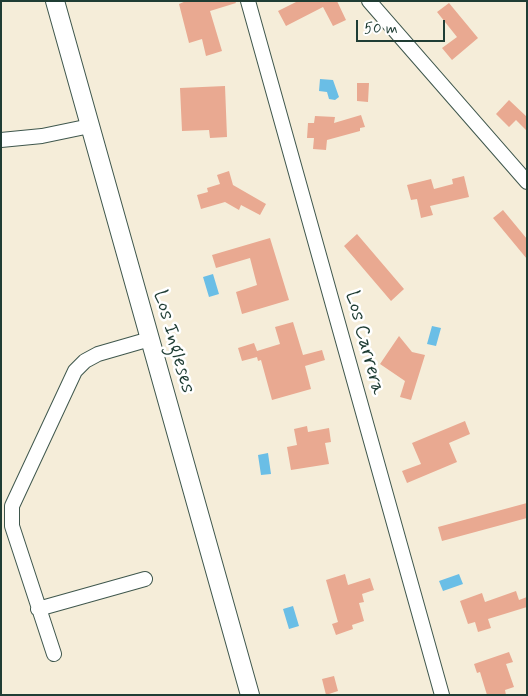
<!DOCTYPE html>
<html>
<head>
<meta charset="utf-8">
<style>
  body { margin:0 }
  #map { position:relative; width:528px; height:696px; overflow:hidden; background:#f5edd9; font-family:Mynerve,sans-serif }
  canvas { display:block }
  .frame { position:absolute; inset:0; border:2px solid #1f3d34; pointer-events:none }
  .scale { position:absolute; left:356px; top:20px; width:89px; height:22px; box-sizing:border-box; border:2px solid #1f3d34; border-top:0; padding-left:6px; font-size:15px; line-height:18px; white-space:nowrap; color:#1f3d34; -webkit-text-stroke:4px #fff; paint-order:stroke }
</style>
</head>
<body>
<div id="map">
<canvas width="528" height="696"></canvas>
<div class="frame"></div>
<div class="scale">50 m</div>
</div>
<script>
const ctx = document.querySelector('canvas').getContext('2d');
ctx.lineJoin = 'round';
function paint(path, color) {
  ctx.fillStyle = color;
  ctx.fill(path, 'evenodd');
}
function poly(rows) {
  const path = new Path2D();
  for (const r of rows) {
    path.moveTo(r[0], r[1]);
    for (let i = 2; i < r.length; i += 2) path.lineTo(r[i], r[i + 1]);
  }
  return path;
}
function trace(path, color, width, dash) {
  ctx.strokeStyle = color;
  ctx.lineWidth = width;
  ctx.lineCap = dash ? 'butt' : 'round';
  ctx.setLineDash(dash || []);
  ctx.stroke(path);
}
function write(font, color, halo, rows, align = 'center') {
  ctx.font = font + ' Mynerve,sans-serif';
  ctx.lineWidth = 5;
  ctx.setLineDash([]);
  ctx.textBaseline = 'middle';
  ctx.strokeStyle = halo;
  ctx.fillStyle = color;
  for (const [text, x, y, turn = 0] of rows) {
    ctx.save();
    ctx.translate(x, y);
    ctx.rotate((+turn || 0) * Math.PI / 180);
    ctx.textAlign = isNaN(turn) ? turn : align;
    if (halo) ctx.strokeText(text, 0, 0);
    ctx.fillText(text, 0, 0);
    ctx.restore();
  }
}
paint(poly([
  [320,79,333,80,339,97,335,100,329,99,327,92,319,91],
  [213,274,219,294,209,297,203,277],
  [432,326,441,328,436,346,427,344],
  [268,453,271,474,261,475,258,455],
  [459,574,463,584,443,591,439,581],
  [293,606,299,626,289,629,283,609]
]), '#6abee6');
paint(poly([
  [186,1,235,1,236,3,210,11,222,51,206,56,202,39,189,43,179,4],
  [298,1,337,1,346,20,333,26,323,7,286,26,278,11],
  [449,3,478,38,452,60,442,48,457,37,437,12],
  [357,83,369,83,368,102,357,101],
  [225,86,227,137,210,138,209,130,182,131,180,88],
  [509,100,527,117,527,131,516,120,509,127,496,114],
  [361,115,365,127,360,128,360,131,327,140,326,150,313,149,314,138,307,138,308,123,314,123,315,116,335,117,334,123],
  [229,171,233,185,266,204,260,215,241,205,239,210,225,202,201,209,197,195,208,192,207,188,220,184,217,175],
  [464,176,469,197,430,206,433,215,421,218,417,199,411,200,407,185,431,179,434,189,453,184,452,179],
  [503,210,527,239,527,259,493,218],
  [357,234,404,289,391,301,344,246],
  [270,238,289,300,242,314,236,292,257,285,250,258,216,268,212,255],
  [293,322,303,355,322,350,325,360,305,366,311,389,272,400,261,360,258,361,257,357,242,361,238,348,254,343,257,351,280,344,275,327],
  [399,336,412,352,425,355,411,400,400,397,405,381,380,364],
  [465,421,470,434,449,443,457,462,407,483,402,471,421,464,412,443],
  [307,426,308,432,329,428,331,442,325,443,329,464,291,470,287,447,297,445,294,429],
  [527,503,527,518,442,541,438,527],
  [345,574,348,585,370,578,374,590,362,594,364,602,359,603,364,621,352,625,353,629,336,635,332,624,338,622,326,580],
  [516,591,519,600,527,597,527,607,488,619,491,628,478,632,475,622,468,624,460,601,482,593,485,602],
  [509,652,513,662,506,664,514,687,505,690,506,695,487,695,480,672,477,673,474,664],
  [334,676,338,691,326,695,322,679]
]), '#e9a991');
const minor = poly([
  [248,1,442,695],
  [369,1,527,182],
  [1,140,42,136,90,126],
  [38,609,145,579],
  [54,654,12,526,12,506,75,371,85,361,98,354,150,339]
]);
const tertiary = poly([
  [55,1,250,695]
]);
trace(minor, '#3f574d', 16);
trace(tertiary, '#3f574d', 20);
trace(minor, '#fff', 14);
trace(tertiary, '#fff', 18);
write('20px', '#1f3d34', '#fff', [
  ["Los Ingleses",173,342,74],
  ["Los Carrera",364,343,75]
]);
</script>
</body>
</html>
